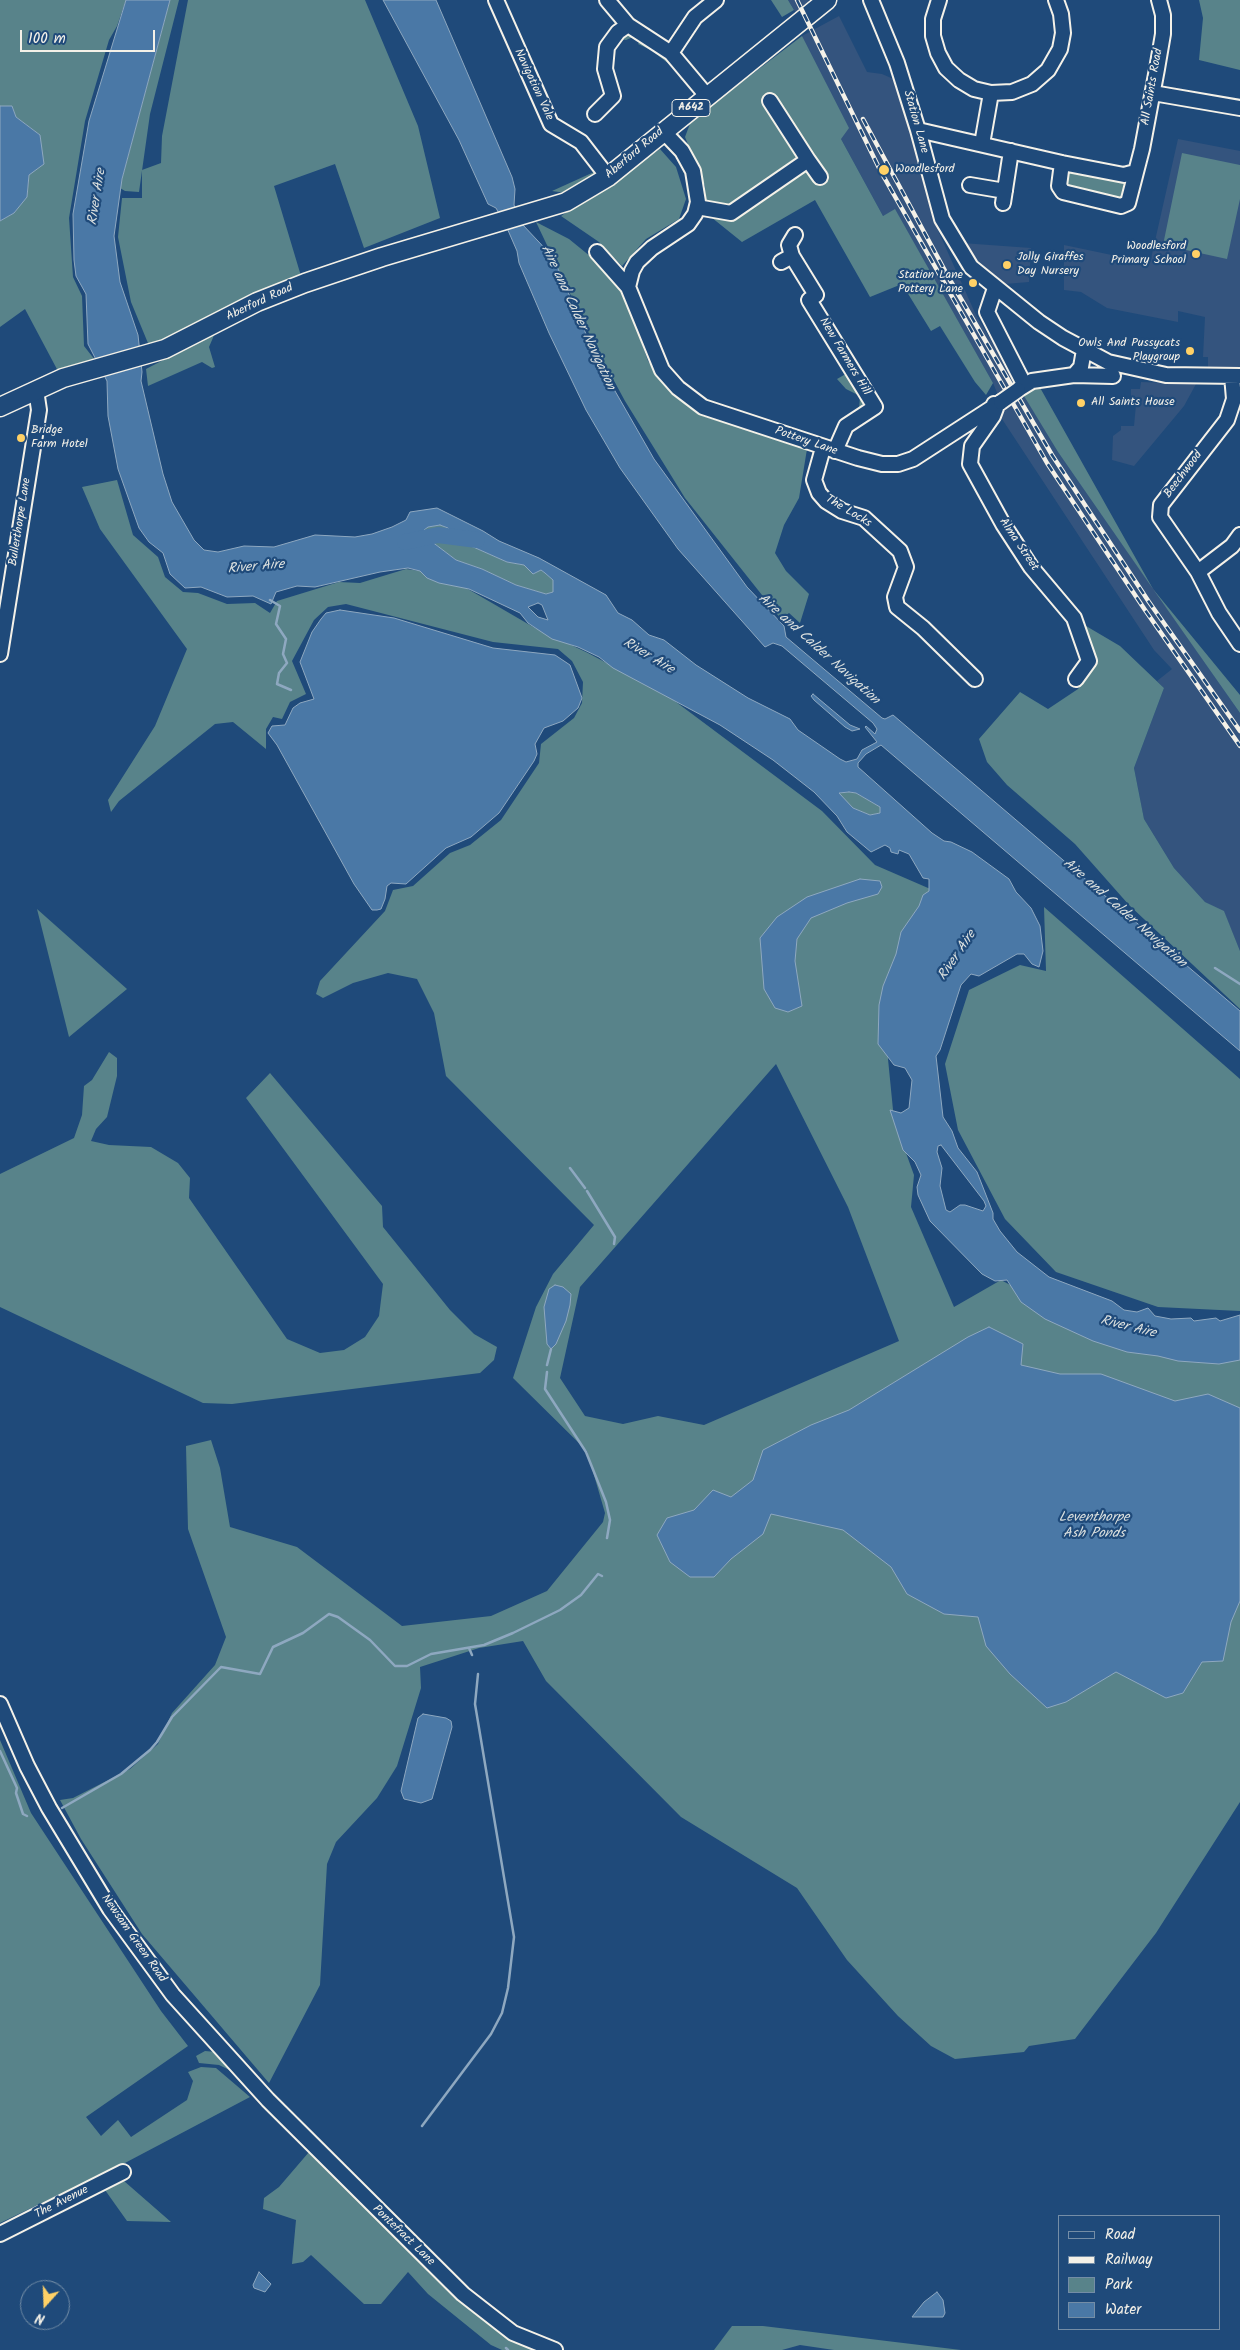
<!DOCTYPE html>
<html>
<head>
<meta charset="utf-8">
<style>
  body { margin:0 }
  #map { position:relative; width:1240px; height:2350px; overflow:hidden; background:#1f4a7a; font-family:Kalam,sans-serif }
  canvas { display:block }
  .legend { position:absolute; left:1058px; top:2215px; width:162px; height:115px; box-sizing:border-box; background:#1f4a7a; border:1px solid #748da6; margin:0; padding:6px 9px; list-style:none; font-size:15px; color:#f4f1e8 }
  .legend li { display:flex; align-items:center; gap:10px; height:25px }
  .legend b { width:25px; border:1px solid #748da6 }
  .north { position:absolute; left:20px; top:2280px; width:50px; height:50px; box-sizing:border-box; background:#1f4a7a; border:1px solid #748da6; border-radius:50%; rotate:200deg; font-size:14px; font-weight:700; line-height:20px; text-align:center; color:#f4f1e8 }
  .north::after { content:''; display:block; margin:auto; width:18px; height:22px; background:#ffd166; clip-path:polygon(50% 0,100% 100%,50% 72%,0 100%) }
  .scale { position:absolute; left:20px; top:30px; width:135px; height:22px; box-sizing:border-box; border:2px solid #f4f1e8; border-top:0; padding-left:6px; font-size:15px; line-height:18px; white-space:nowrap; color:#f4f1e8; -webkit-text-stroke:4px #1f4a7a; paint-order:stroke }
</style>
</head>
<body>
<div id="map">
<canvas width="1240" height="2350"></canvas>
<ul class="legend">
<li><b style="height:6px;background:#1f4a7a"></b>Road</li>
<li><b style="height:6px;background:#f4f1e8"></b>Railway</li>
<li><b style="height:14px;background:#58838a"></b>Park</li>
<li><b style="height:14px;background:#4a78a6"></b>Water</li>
</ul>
<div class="north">N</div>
<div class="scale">100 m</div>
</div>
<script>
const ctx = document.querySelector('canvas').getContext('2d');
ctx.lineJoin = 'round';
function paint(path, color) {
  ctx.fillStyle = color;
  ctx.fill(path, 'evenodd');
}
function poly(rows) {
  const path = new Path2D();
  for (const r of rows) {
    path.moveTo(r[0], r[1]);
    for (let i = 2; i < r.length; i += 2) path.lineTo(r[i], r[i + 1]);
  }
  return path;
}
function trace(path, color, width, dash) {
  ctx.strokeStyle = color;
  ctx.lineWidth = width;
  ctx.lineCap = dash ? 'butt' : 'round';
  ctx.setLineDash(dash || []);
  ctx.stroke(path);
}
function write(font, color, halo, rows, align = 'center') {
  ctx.font = font + ' Kalam,sans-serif';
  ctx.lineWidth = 4.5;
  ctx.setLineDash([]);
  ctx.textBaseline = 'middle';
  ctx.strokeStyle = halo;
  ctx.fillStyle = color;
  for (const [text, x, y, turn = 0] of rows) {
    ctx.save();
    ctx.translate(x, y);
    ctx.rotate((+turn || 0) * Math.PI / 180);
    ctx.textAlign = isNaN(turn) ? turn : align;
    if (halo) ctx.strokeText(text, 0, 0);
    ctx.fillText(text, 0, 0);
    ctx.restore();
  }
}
paint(poly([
  [788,0,808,0,810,3,796,13],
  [839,16,867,72,882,74,898,81,936,226,976,315,1058,452,1240,713,1240,951,1224,912,1205,902,1174,868,1144,819,1134,768,1164,688,1157,681,1172,669,1154,650,1002,419,1002,405,993,383,895,210,883,216,841,139,802,36],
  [1178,139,1240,151,1240,367,1208,368,1208,357,1203,357,1205,317,1178,311,1178,322,1107,308,1081,292,1064,290,1064,245,1150,263],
  [962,243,1031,248,1029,282,1005,284,975,258],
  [1141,382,1196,384,1184,406,1134,466,1112,460,1113,436,1121,430,1121,426,1134,426,1136,405,1131,405,1131,389,1140,389]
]), '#34547e');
paint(poly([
  [0,0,126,0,117,26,109,40,85,121,69,218,73,277,82,296,84,346,95,360,59,373,25,309,0,327,0,221,14,213,27,196,29,175,40,135,16,117,12,106,0,106],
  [170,0,179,0,150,114,139,192,125,191,120,188,122,179],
  [188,0,365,0,418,126,440,218,364,248,335,164,274,186,301,276,150,348,131,302,118,237,122,198,142,198,142,170,161,163,162,136],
  [771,0,788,0,794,10,782,17],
  [1199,0,1240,0,1240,70,1199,60,1203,18],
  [627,32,649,45,672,64,685,77,681,80,680,74,669,64,651,50,638,44,640,41,633,37,626,40,621,39],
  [802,36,849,128,841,139,883,216,895,209,993,383,986,395,975,382,940,326,931,331,902,284,870,297,815,200,742,242,706,213,705,186,685,137,691,121],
  [660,149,676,167,686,199,679,219,646,239,622,266,599,242,561,216],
  [1182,153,1240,165,1240,199,1227,259,1163,245],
  [1069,171,1123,181,1127,187,1125,201,1066,189,1066,173],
  [594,172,594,177,566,193,552,191],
  [536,222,569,239,612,274,624,293,648,361,671,393,703,416,807,449,799,498,784,525,775,553,786,571,809,594,800,623,789,613,781,619,685,498,625,401,594,344],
  [215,333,209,347,215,367,212,368,202,362,148,386,146,369],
  [844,375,848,375,864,402,859,410,860,396,846,389,837,379],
  [1038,384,1153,589,1240,695,1240,713,1153,589,1058,452,1021,391],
  [117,480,133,535,158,557,165,577,183,592,198,593,227,604,255,603,270,613,277,601,339,582,360,583,406,569,442,574,535,628,588,653,668,696,822,811,875,865,935,891,891,1010,888,1059,894,1120,914,1175,911,1207,954,1307,1001,1280,1117,1343,1240,1355,1240,1802,1156,1933,1075,2039,1029,2046,1024,2052,955,2059,931,2046,898,2016,847,1960,797,1888,681,1817,546,1681,523,1641,479,1648,420,1667,421,1688,397,1766,377,1798,336,1842,327,1864,320,1985,269,2083,142,1934,81,1839,60,1800,73,1798,130,1769,158,1744,172,1713,215,1665,226,1637,188,1529,186,1446,211,1440,220,1468,230,1527,297,1547,402,1626,491,1616,547,1591,603,1522,605,1513,587,1451,513,1378,536,1307,553,1274,594,1225,446,1076,434,1013,417,979,388,973,353,983,323,998,316,994,320,981,385,911,393,890,413,886,450,853,470,845,501,820,539,763,541,744,574,718,582,703,583,682,572,661,558,649,493,642,346,604,328,607,314,620,292,661,306,694,290,702,282,719,273,717,266,729,266,749,233,722,215,724,119,801,111,812,108,800,155,726,187,649,100,529,82,487],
  [776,1064,848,1207,899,1341,704,1425,658,1416,623,1424,585,1416,560,1378,580,1287],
  [440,525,448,528,460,540,471,546,507,562,524,565,533,574,541,570,545,573,553,580,553,592,546,594,516,585,482,569,456,560,423,535,424,530,428,527],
  [1081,623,1120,646,1164,688,1134,768,1144,819,1174,868,1205,902,1224,911,1240,951,1240,1009,1129,905,1075,844,1007,785,987,762,979,739,1020,692,1048,709,1078,689,1094,666,1080,630],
  [849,792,856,793,880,807,880,813,870,815,853,808,841,798,839,793],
  [1044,907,1240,1079,1240,1311,1158,1307,1056,1272,1005,1219,958,1130,945,1064,969,990,1020,965,1046,971],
  [37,909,127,989,69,1037],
  [109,1052,117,1058,117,1076,107,1117,96,1129,91,1141,109,1145,151,1147,178,1163,190,1178,189,1198,287,1339,320,1353,344,1350,365,1337,379,1316,383,1284,246,1098,270,1073,382,1206,383,1227,450,1310,474,1334,497,1347,494,1360,480,1373,232,1404,203,1403,0,1307,0,1174,74,1138,82,1115,84,1086,92,1080],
  [0,1740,31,1813,161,2011,188,2046,86,2117,101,2136,118,2120,131,2137,187,2100,193,2081,188,2072,201,2067,216,2068,250,2097,123,2164,0,2223],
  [205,2051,216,2052,244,2077,219,2065,199,2063,196,2056],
  [309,2152,336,2174,430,2270,545,2350,502,2350,491,2345,428,2294,408,2272,381,2304,364,2304,311,2255,303,2262,292,2264,296,2220,263,2209,264,2198,279,2187],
  [124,2181,171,2222,127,2221,105,2190],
  [732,2326,763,2326,961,2350,834,2350,800,2345,782,2350,714,2350]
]), '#58838a');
const water = poly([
  [126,0,170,0,122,179,114,236,120,282,138,335,142,372,141,381,163,474,172,502,194,540,204,550,218,552,244,546,274,547,315,535,355,537,372,534,392,527,406,520,410,512,437,508,483,531,499,541,539,558,606,595,618,613,632,620,649,635,664,640,696,665,748,698,790,719,798,730,840,759,846,762,857,759,862,750,877,742,865,727,866,726,875,734,877,729,873,723,782,646,773,643,765,647,678,549,620,468,586,410,549,333,519,263,517,251,507,228,496,208,488,204,459,140,383,0,436,0,512,177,515,189,514,205,522,224,553,257,589,341,615,391,654,459,747,587,784,626,786,637,882,718,885,719,893,715,1240,1011,1240,1051,881,745,866,754,858,763,858,767,932,833,944,841,951,842,972,852,1009,879,1016,892,1031,908,1040,926,1043,951,1039,967,1032,964,1024,954,1017,954,979,976,971,974,961,985,940,1050,936,1056,943,1117,952,1131,958,1148,977,1172,993,1213,993,1219,1000,1231,1017,1252,1049,1277,1112,1301,1124,1310,1137,1312,1148,1308,1155,1316,1171,1319,1191,1318,1194,1321,1216,1318,1220,1321,1240,1315,1240,1360,1219,1364,1178,1361,1158,1356,1127,1352,1093,1341,1045,1319,1021,1302,1007,1280,995,1281,982,1274,930,1221,918,1195,917,1187,921,1175,915,1162,903,1150,890,1110,901,1113,909,1108,912,1080,905,1068,894,1065,878,1044,879,1005,883,986,896,954,901,932,919,906,923,895,929,891,929,879,923,878,909,854,899,850,898,854,891,852,890,848,885,845,871,852,847,832,837,816,814,792,773,760,720,725,613,668,599,657,578,647,552,639,528,623,520,613,469,589,439,583,427,578,420,571,408,568,380,572,315,587,297,586,276,592,271,604,253,596,227,597,201,587,185,588,170,574,163,553,149,542,139,528,118,469,108,416,107,381,88,344,86,294,76,276,74,260,73,214,89,121,126,0],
  [440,525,448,528,460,541,466,541,471,546,507,562,524,565,533,574,541,570,545,573,553,580,553,592,546,594,516,585,482,569,456,560,423,535,424,530,428,527,440,525],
  [538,603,542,605,548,620,538,617,528,607,538,603],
  [849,792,856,793,880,807,880,813,870,815,853,808,839,793,849,792],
  [941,1145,984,1201,986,1206,983,1211,965,1205,960,1205,950,1212,946,1210,940,1186,942,1168,937,1152,938,1146,941,1145],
  [0,106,12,106,16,117,40,135,44,164,29,175,27,197,14,213,0,221,0,106],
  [340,610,394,618,493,648,555,655,570,665,582,698,578,708,563,721,544,728,535,744,537,754,534,761,499,813,471,837,446,848,406,884,391,883,387,886,385,899,381,909,377,910,372,910,354,884,277,745,268,733,272,726,285,725,293,708,300,703,314,699,300,662,312,632,321,619,326,613,340,610],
  [813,694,850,725,860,729,852,731,845,727,814,700,811,696,813,694],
  [860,879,880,881,882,887,878,894,847,903,811,918,797,939,795,961,802,1006,788,1012,775,1008,764,989,760,938,777,917,807,897,860,879],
  [555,1285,563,1287,571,1294,570,1305,566,1321,556,1344,551,1349,547,1344,544,1307,549,1289,555,1285],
  [989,1327,1023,1344,1021,1365,1060,1374,1101,1374,1175,1401,1208,1394,1240,1408,1240,1601,1231,1622,1223,1661,1202,1662,1183,1693,1166,1698,1116,1672,1066,1702,1047,1708,1010,1674,986,1646,978,1617,944,1614,907,1594,891,1567,843,1530,771,1514,763,1534,731,1559,714,1577,690,1577,670,1562,657,1535,667,1518,694,1510,713,1490,731,1497,753,1480,763,1450,811,1425,849,1410,968,1337,989,1327],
  [423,1714,446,1718,451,1721,452,1727,432,1799,421,1803,404,1799,401,1791,418,1718,423,1714],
  [259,2272,271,2284,265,2292,254,2288,253,2285,259,2272],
  [937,2292,943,2300,945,2313,943,2317,912,2317,924,2302,937,2292]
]);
paint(water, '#4a78a6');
trace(water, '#8ea8c0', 1);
trace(poly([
  [270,600,280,606,276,624,286,639,283,654,287,663,279,673,277,684,291,690],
  [1215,968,1240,984],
  [570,1168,585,1188],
  [587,1191,615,1237,614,1244],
  [547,1365,551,1349],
  [547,1372,545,1389,586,1452,606,1502,610,1520,607,1538],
  [469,1648,472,1655],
  [0,1751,17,1788,16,1793,23,1814,27,1816],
  [62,1808,121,1774,150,1750,157,1742,172,1717,221,1667,260,1674,273,1647,303,1633,329,1614,338,1617,370,1640,395,1666,407,1666,431,1654,484,1645,513,1633,560,1610,581,1595,598,1574,602,1576],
  [422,2126,491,2034,502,2013,508,1988,514,1937,475,1704,478,1674],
  [506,2348,508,2350]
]), '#8ea8c0', 2.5);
trace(poly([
  [405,542,438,535,477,540]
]), '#4a78a6', 16);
const minor = poly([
  [496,0,551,124,581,142,608,177],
  [607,0,628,25,671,53,707,96],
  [871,0,897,63,918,130,942,219,971,267,1039,322,1063,338,1108,362,1166,375,1240,376],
  [939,0,933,19,933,36,938,53,946,68,959,80,974,89,991,93,1012,92,1032,84,1048,70,1060,49,1063,33,1061,14,1056,0],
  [671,53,695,17,716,0],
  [1153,93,1240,108],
  [595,114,613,96,605,69,607,47,618,32,628,25],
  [918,130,1062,163,1124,175,1135,172],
  [982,144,991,93],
  [808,160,820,177],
  [1062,163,1059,186,1063,192,1121,206,1128,203,1142,149,1157,69,1163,34,1163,15,1159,0],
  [970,185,1005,191],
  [1003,203,1011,151],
  [697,207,731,213,808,160,770,101],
  [795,235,789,245,792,256,816,295,809,300,875,407,846,426,835,451],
  [597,252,628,287,662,370,678,388,703,407,858,458,882,464,898,464,913,459,1001,402],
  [781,262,792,256],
  [628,287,632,271,637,262,652,248,688,224,695,214,698,202,693,171,682,151,663,131],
  [995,288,987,312,1024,384],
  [1074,375,1113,376],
  [1232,376,1234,399,1227,420,1161,505,1160,517,1198,572,1219,613,1240,644],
  [1019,389,1032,381,1074,375,1081,367,1084,350],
  [994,404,996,408,993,416,972,446,970,464,1003,524,1031,567,1074,618,1089,661,1076,679],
  [823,448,814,480,819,493,826,501,842,511,864,518,900,551,906,567,895,597,897,607,923,628,975,679],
  [1198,572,1232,546,1240,535],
  [0,654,39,410,36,390],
  [0,1704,27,1766,49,1808,110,1909,173,1995,268,2100,463,2294,513,2333,555,2350],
  [0,2234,123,2172]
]);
const major = poly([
  [0,407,63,378,165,349,257,302,305,283,382,257,566,202,608,177,827,0]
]);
trace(minor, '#f4f1e8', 18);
trace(major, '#f4f1e8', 21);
trace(minor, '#1f4a7a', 14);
trace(major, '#1f4a7a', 18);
const rail = poly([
  [797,0,881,172,1047,463,1145,610,1240,746],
  [863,119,950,280,1052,455,1149,602,1240,731]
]);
trace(rail, '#f4f1e8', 4.5);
trace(rail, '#1f4a7a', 2.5, [8]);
const minorBridge = poly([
  [1001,402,1018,390]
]);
trace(minorBridge, '#f4f1e8', 18, []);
trace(minorBridge, '#1f4a7a', 14);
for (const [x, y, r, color] of [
  [884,170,6,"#ffd166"],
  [1196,254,5,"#ffd166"],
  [1007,265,5,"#ffd166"],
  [973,283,5,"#ffd166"],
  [1190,351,5,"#ffd166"],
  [1081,403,5,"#ffd166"],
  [21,438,5,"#ffd166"]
]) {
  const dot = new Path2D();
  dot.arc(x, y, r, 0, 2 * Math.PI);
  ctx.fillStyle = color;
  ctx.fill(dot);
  trace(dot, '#1f4a7a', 2);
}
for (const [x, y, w] of [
  [691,108,38]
]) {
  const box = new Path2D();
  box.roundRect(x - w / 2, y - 8.5, w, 17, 4);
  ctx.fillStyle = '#1f4a7a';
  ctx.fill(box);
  trace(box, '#f4f1e8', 1);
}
write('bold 11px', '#f4f1e8', null, [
  ["A642",691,108]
]);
write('12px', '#f4f1e8', '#1f4a7a', [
  ["Navigation Vale",533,85,65],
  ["All Saints Road",1153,87,-80],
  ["Station Lane",915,122,74],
  ["Aberford Road",635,154,-40],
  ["Aberford Road",260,303,-25],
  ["New Farmers Hill",844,357,59],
  ["Pottery Lane",806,442,19],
  ["Beechwood",1184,475,-53],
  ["The Locks",848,512,31],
  ["Bullerthorpe Lane",21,522,-81],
  ["Alma Street",1018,545,56],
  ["Newsam Green Road",133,1939,55],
  ["The Avenue",62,2203,-27],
  ["Pontefract Lane",403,2236,44]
]);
write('12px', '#f4f1e8', '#1f4a7a', [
  ["Woodlesford",895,170],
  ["Woodlesford",1186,247,"right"],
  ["Primary School",1186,261,"right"],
  ["Jolly Giraffes",1017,258],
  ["Day Nursery",1017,272],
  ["Station Lane",963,276,"right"],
  ["Pottery Lane",963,290,"right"],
  ["Owls And Pussycats",1180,344,"right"],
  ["Playgroup",1180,358,"right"],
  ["All Saints House",1091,403],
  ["Bridge",31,431],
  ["Farm Hotel",31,445]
], 'left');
write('italic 14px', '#dadfde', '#1f4a7a', [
  ["River Aire",98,197,-81],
  ["Aire and Calder Navigation",577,318,65],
  ["River Aire",256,568,-5],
  ["Aire and Calder Navigation",818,650,42],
  ["River Aire",648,657,31],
  ["Aire and Calder Navigation",1124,914,41],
  ["River Aire",958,956,-56],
  ["River Aire",1128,1328,14],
  ["Leventhorpe",1094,1519],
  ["Ash Ponds",1094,1535]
]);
</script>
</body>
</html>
